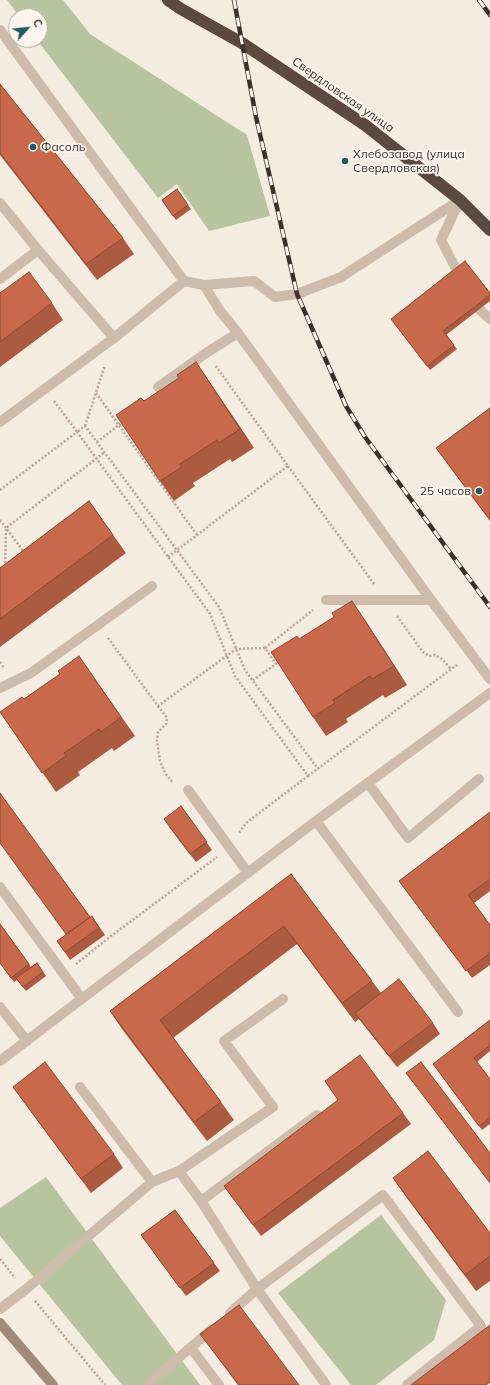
<!DOCTYPE html>
<html>
<head>
<meta charset="utf-8">
<style>
  body { margin:0 }
  #map { position:relative; width:490px; height:1385px; overflow:hidden; background:#f4ebe1; font-family:Mulish,sans-serif }
  canvas { display:block }
  .north { position:absolute; left:8px; top:8px; width:40px; height:40px; box-sizing:border-box; background:#fbf5ee; border:1px solid #aea6a0; border-radius:50%; rotate:63deg; font-size:11px; font-weight:700; line-height:16px; text-align:center; color:#3b302b }
  .north::after { content:''; display:block; margin:auto; width:14px; height:18px; background:#1f5a5e; clip-path:polygon(50% 0,100% 100%,50% 72%,0 100%) }
</style>
</head>
<body>
<div id="map">
<canvas width="490" height="1385"></canvas>
<div class="north">С</div>
</div>
<script>
const ctx = document.querySelector('canvas').getContext('2d');
ctx.lineJoin = 'round';
function paint(path, color) {
  ctx.fillStyle = color;
  ctx.fill(path, 'evenodd');
}
function poly(rows) {
  const path = new Path2D();
  for (const r of rows) {
    path.moveTo(r[0], r[1]);
    for (let i = 2; i < r.length; i += 2) path.lineTo(r[i], r[i + 1]);
  }
  return path;
}
function trace(path, color, width, dash) {
  ctx.strokeStyle = color;
  ctx.lineWidth = width;
  ctx.lineCap = dash ? 'butt' : 'round';
  ctx.setLineDash(dash || []);
  ctx.stroke(path);
}
function write(font, color, halo, rows, align = 'center') {
  ctx.font = font + ' Mulish,sans-serif';
  ctx.lineWidth = 3.5;
  ctx.setLineDash([]);
  ctx.textBaseline = 'middle';
  ctx.strokeStyle = halo;
  ctx.fillStyle = color;
  for (const [text, x, y, turn = 0] of rows) {
    ctx.save();
    ctx.translate(x, y);
    ctx.rotate((+turn || 0) * Math.PI / 180);
    ctx.textAlign = isNaN(turn) ? turn : align;
    if (halo) ctx.strokeText(text, 0, 0);
    ctx.fillText(text, 0, 0);
    ctx.restore();
  }
}
paint(poly([
  [7,0,63,0,90,34,247,135,270,216,209,231,177,184,158,198,37,40,40,40,40,16,19,16],
  [46,1177,200,1385,122,1385,0,1236,0,1208],
  [381,1215,446,1300,434,1340,376,1385,351,1385,278,1293]
]), '#b8c4a0');
trace(poly([
  [96,393,197,535],
  [54,401,77,432,85,426,219,607,245,670,318,769],
  [85,426,105,365],
  [97,442,124,421],
  [288,466,374,584],
  [0,490,77,432,210,614,235,676,308,776,246,823,239,833],
  [0,520,24,552],
  [168,557,288,466,215,365],
  [5,567,6,528,105,452],
  [397,616,423,652,429,656,435,655,442,659,451,669],
  [108,638,158,706,236,649,265,648,276,664,253,680],
  [265,648,313,610],
  [0,662,4,668],
  [158,706,167,718,166,724,158,732,157,741,160,761,165,773,173,783],
  [308,776,458,664],
  [76,964,107,939,217,857],
  [0,1259,15,1278],
  [35,1301,105,1385]
]), '#b9a596', 2.5, [2, 2]);
trace(poly([
  [0,30,184,281],
  [460,200,441,240,462,280],
  [0,203,38,250,114,338],
  [0,279,38,250],
  [204,285,220,311,238,333,431,600,490,679],
  [473,300,476,306,490,319],
  [158,387,206,353,238,333],
  [326,600,431,600],
  [0,688,31,673,152,586],
  [368,783,408,838,479,779],
  [188,790,248,873],
  [316,821,458,1012],
  [0,887,82,999],
  [0,1007,27,1041],
  [80,1087,152,1182],
  [179,1171,201,1201,257,1289,326,1385],
  [201,1201,317,1115],
  [0,1309,25,1290,152,1182,179,1171,273,1107,224,1041,283,999],
  [230,1313,257,1289,383,1195,481,1326,407,1385],
  [191,1348,219,1385],
  [147,1385,212,1329]
]), '#cdbbac', 10);
trace(poly([
  [0,422,114,338,184,281,204,285,254,281,275,297,297,294,341,277,460,200],
  [0,1061,316,821,490,693]
]), '#cdbbac', 10);
trace(poly([
  [0,1323,53,1385]
]), '#a18a7d', 10);
trace(poly([
  [168,0,181,9,242,43,365,125,460,200,490,230]
]), '#5c4a42', 12);
const rail = poly([
  [234,0,256,117,297,294,346,406,365,437,490,607],
  [479,0,490,15]
]);
trace(rail, '#3b302b', 4.5);
trace(rail, '#fbf5ee', 3, [9]);
paint(poly([
  [0,84,123,238,134,254,97,280,0,155],
  [177,189,191,209,176,220,162,200],
  [0,293,52,303,63,320,0,367],
  [490,293,490,301,446,335,457,349,430,370,394,323],
  [196,362,254,448,232,462,230,459,193,483,195,486,174,501,160,481,144,401,179,378],
  [490,408,490,521,436,448],
  [89,501,126,553,0,647,0,568],
  [365,620,407,685,385,698,383,695,346,719,348,722,326,736,313,717,299,639],
  [79,656,135,736,114,751,112,748,78,772,80,775,56,792,0,712,24,699,60,674],
  [181,806,212,850,196,862,169,827],
  [490,812,490,891,474,903,490,925,490,965,472,978,399,881],
  [291,874,381,993,433,1023,440,1034,397,1067,359,1019,355,1022,297,944,173,1038,221,1102,234,1120,207,1141,122,1029,110,1011],
  [92,916,105,935,70,960,57,941],
  [0,924,31,967,37,963,46,976,26,991,17,980,14,982,0,963],
  [490,1020,490,1051,477,1062,490,1079,490,1124,482,1130,433,1064],
  [13,1087,114,1154,123,1168,91,1193],
  [403,1113,411,1124,261,1236,224,1186],
  [393,1178,490,1233,490,1281,476,1291,404,1194],
  [175,1210,220,1271,186,1296,141,1235],
  [200,1334,299,1385,238,1385]
]), '#ac5a40');
paint(poly([
  [196,362,209,381,254,448,240,429],
  [352,601,365,620,407,685,394,666]
]), '#8c4a34');
const building = poly([
  [0,84,123,238,86,264,0,153,0,84],
  [177,189,188,205,173,216,162,200,177,189],
  [465,261,490,293,490,295,443,331,454,345,427,366,391,319,465,261],
  [29,272,52,303,0,342,0,293,29,272],
  [196,362,240,429,219,443,217,440,180,464,182,467,160,481,116,415,141,398,144,401,179,378,177,375,196,362],
  [490,408,490,520,436,448,490,408],
  [89,501,113,535,0,619,0,568,89,501],
  [352,601,394,666,372,679,370,676,333,700,335,703,313,717,271,652,297,636,299,639,334,617,332,613,352,601],
  [79,656,121,717,101,732,99,729,64,753,66,756,42,773,0,712,22,697,24,699,60,674,58,671,79,656],
  [0,793,90,917,66,934,0,843,0,793],
  [181,806,207,842,190,854,164,819,181,806],
  [490,812,490,879,468,895,490,925,490,953,466,971,399,881,490,812],
  [291,874,372,981,342,1003,284,926,160,1020,221,1102,194,1122,110,1011,291,874],
  [92,916,99,928,65,952,57,941,92,916],
  [0,924,29,964,11,978,0,963,0,924],
  [37,963,43,972,23,987,16,978,37,963],
  [399,979,433,1023,389,1056,355,1013,399,979],
  [490,1020,490,1045,474,1058,490,1079,490,1118,479,1126,433,1064,490,1020],
  [360,1055,403,1113,253,1225,224,1186,338,1100,325,1081,360,1055],
  [45,1062,114,1154,81,1179,13,1087,45,1062],
  [421,1062,490,1153,490,1183,406,1073,421,1062],
  [428,1151,490,1233,490,1256,465,1275,393,1178,428,1151],
  [175,1210,214,1263,180,1288,141,1235,175,1210],
  [239,1305,299,1385,239,1385,200,1334,239,1305],
  [490,1325,490,1382,486,1385,411,1385,490,1325]
]);
paint(building, '#c8694b');
trace(building, '#8c4a34', 1);
for (const [x, y, r, color] of [
  [33,147,4,"#1f5a5e"],
  [345,161,4,"#1f5a5e"],
  [479,491,4,"#1f5a5e"]
]) {
  const dot = new Path2D();
  dot.arc(x, y, r, 0, 2 * Math.PI);
  ctx.fillStyle = color;
  ctx.fill(dot);
  trace(dot, '#fbf5ee', 1.5);
}
write('12px', '#3b302b', '#fbf5ee', [
  ["Свердловская улица",343,95,35]
]);
write('12px', '#3b302b', '#fbf5ee', [
  ["Фасоль",41,147],
  ["Хлебозавод (улица",353,154],
  ["Свердловская)",353,168],
  ["25 часов",471,491,"right"]
], 'left');
</script>
</body>
</html>
